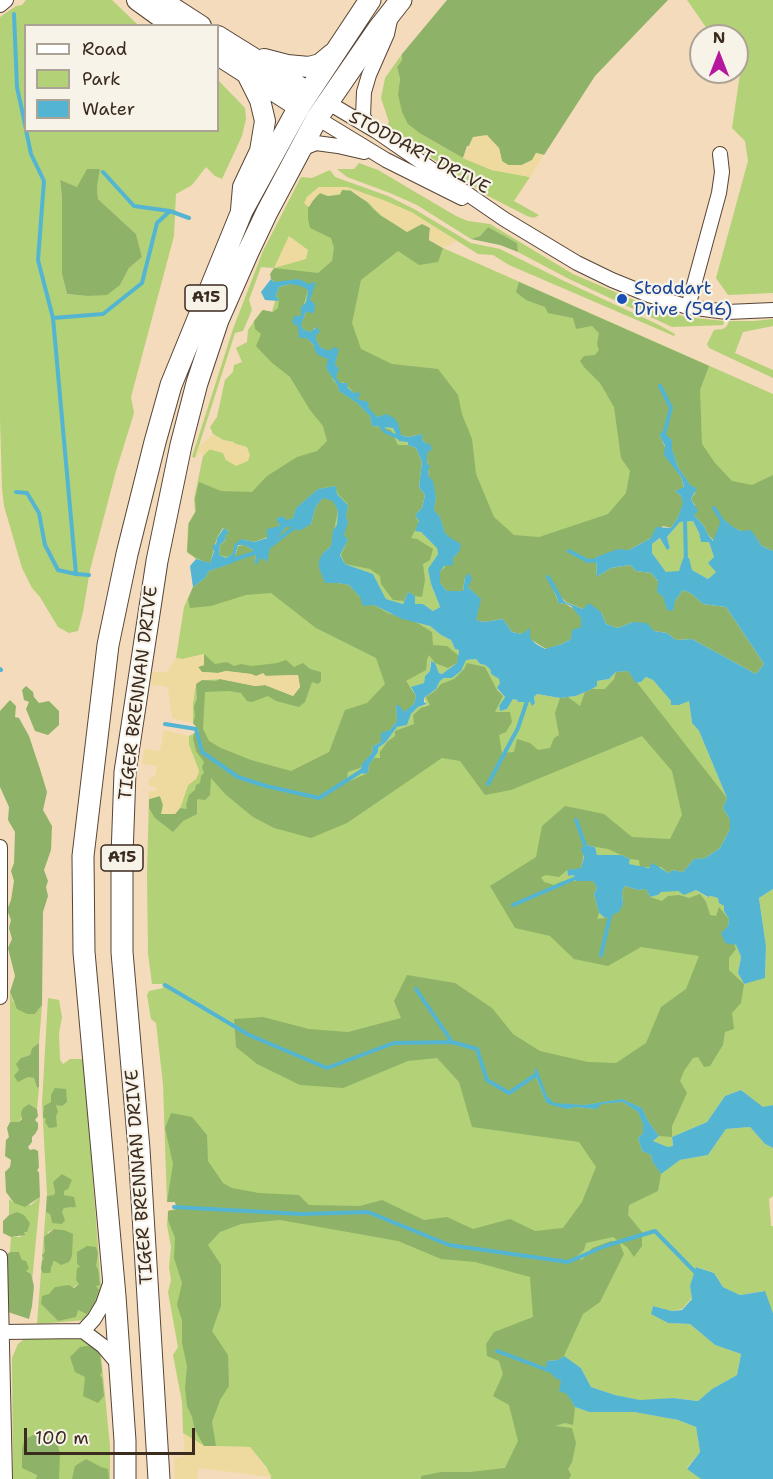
<!DOCTYPE html>
<html>
<head>
<meta charset="utf-8">
<style>
  body { margin:0 }
  #map { position:relative; width:773px; height:1479px; overflow:hidden; background:#f3dbbb; font-family:"Shantell Sans",sans-serif }
  canvas { display:block }
  .legend { position:absolute; left:24px; top:24px; width:195px; height:108px; box-sizing:border-box; background:#f7f3e8; border:2px solid #aca397; margin:0; padding:8px 10px; list-style:none; font-size:18px; color:#3b2a1e }
  .legend li { display:flex; align-items:center; gap:12px; height:30px }
  .legend b { width:30px; border:2px solid #aca397 }
  .north { position:absolute; left:689px; top:24px; width:60px; height:60px; box-sizing:border-box; background:#f7f3e8; border:2px solid #aca397; border-radius:50%; rotate:0deg; font-size:16px; font-weight:700; line-height:24px; text-align:center; color:#3b2a1e }
  .north::after { content:''; display:block; margin:auto; width:21px; height:27px; background:#b5179e; clip-path:polygon(50% 0,100% 100%,50% 72%,0 100%) }
  .scale { position:absolute; left:24px; top:1428px; width:171px; height:27px; box-sizing:border-box; border:3px solid #3b2a1e; border-top:0; padding-left:8px; font-size:18px; line-height:21px; white-space:nowrap; color:#3b2a1e; -webkit-text-stroke:4px #f7f3e8; paint-order:stroke }
</style>
</head>
<body>
<div id="map">
<canvas width="773" height="1479"></canvas>
<ul class="legend">
<li><b style="height:8px;background:#fff"></b>Road</li>
<li><b style="height:16px;background:#b3d177"></b>Park</li>
<li><b style="height:16px;background:#54b5d3"></b>Water</li>
</ul>
<div class="north">N</div>
<div class="scale">100 m</div>
</div>
<script>
const ctx = document.querySelector('canvas').getContext('2d');
ctx.lineJoin = 'round';
function paint(path, color) {
  ctx.fillStyle = color;
  ctx.fill(path, 'evenodd');
}
function poly(rows) {
  const path = new Path2D();
  for (const r of rows) {
    path.moveTo(r[0], r[1]);
    for (let i = 2; i < r.length; i += 2) path.lineTo(r[i], r[i + 1]);
  }
  return path;
}
function trace(path, color, width, dash) {
  ctx.strokeStyle = color;
  ctx.lineWidth = width;
  ctx.lineCap = dash ? 'butt' : 'round';
  ctx.setLineDash(dash || []);
  ctx.stroke(path);
}
function write(font, color, halo, rows, align = 'center') {
  ctx.font = font + ' "Shantell Sans",sans-serif';
  ctx.lineWidth = 4.5;
  ctx.setLineDash([]);
  ctx.textBaseline = 'middle';
  ctx.strokeStyle = halo;
  ctx.fillStyle = color;
  for (const [text, x, y, turn = 0] of rows) {
    ctx.save();
    ctx.translate(x, y);
    ctx.rotate((+turn || 0) * Math.PI / 180);
    ctx.textAlign = isNaN(turn) ? turn : align;
    if (halo) ctx.strokeText(text, 0, 0);
    ctx.fillText(text, 0, 0);
    ctx.restore();
  }
}
paint(poly([
  [26,0,112,0,138,25,26,26,26,130,218,130,218,80,245,108,246,119,242,136,222,179,215,176,206,167,192,185,176,194,174,236,131,397,134,413,116,471,90,570,83,612,78,631,69,633,58,627,40,597,32,588,22,568,4,506,2,488,0,418,0,17,16,6,22,5],
  [60,181,77,187,80,184,97,186,98,199,136,234,142,257,129,268,120,285,87,296,67,294,62,274,62,198],
  [687,0,773,0,773,293,728,295,716,278,748,161,745,141,732,128,740,74,737,70,737,36,712,36],
  [402,54,403,59,397,67,400,79,398,94,421,134,463,158,492,170,530,177,514,201,539,215,534,218,527,216,488,196,386,127,389,122,381,98,385,78],
  [359,163,378,170,456,216,468,221,490,224,573,274,643,304,686,317,724,321,723,325,672,327,569,279,518,252,516,243,488,227,480,236,471,239,417,205,390,193,347,177,337,169,354,169],
  [330,170,335,177,388,196,414,209,471,243,500,249,564,281,657,324,675,334,674,336,509,265,493,255,478,254,411,212,347,187,319,187,307,197,305,203,308,207,321,193,328,196,342,190,351,190,355,195,368,202,381,215,392,222,422,223,429,240,443,248,773,394,773,551,695,493,659,434,674,466,553,587,559,604,564,603,578,611,440,572,428,453,432,449,274,268,261,267,249,300,252,310,243,331,235,333,195,458,192,457,233,329,263,251,301,177,312,178],
  [279,287,393,428,399,438,408,442,421,532,437,547,438,554,430,568,431,584,440,607,433,611,423,604,415,604,408,592,403,604,386,599,373,574,345,564,340,555,345,527,280,526,234,545,233,554,226,558,219,556,224,536,228,532,223,528,217,538,209,564,196,559,187,552,188,524,195,512,194,499,203,456,209,449,223,453,226,460,234,442,223,440,213,434,210,427,217,417,225,380,233,372,234,365,242,362,236,348,247,342,248,330,262,310,272,312],
  [773,319,773,326,743,332,735,353,773,370,773,378,709,348,707,344,714,330,723,329,727,326,729,321,754,321],
  [324,497,333,500,338,511,331,546,323,553,319,560,319,568,325,583,338,583,349,585,360,597,363,606,374,605,402,619,430,626,441,635,451,640,455,649,459,650,457,663,442,674,439,673,435,663,430,662,430,671,425,676,424,683,411,688,416,696,414,704,404,713,400,706,396,705,397,721,390,730,381,733,381,742,373,746,372,752,366,762,362,764,360,771,363,774,368,772,369,765,378,752,378,748,386,742,397,727,407,725,411,714,418,707,427,705,424,698,436,689,440,681,444,678,452,678,461,671,465,660,476,659,480,664,485,665,490,669,491,674,499,679,501,684,497,689,505,697,499,706,500,711,507,709,513,699,517,700,519,702,530,702,532,705,535,703,534,697,537,694,560,698,576,696,592,689,597,686,597,681,609,679,616,672,628,671,636,683,641,682,646,677,653,680,671,701,671,705,679,705,689,700,692,723,699,731,727,798,723,808,730,820,730,829,705,858,694,859,683,872,672,870,669,873,652,863,649,868,638,867,629,864,630,859,621,855,597,855,595,847,585,845,581,849,584,857,581,869,567,870,568,876,574,875,576,881,593,881,597,888,594,894,599,913,605,918,619,912,623,904,622,891,625,886,638,890,646,889,650,897,658,895,660,891,678,891,684,894,696,890,707,897,711,896,719,898,719,902,724,906,724,911,729,919,728,926,721,934,725,943,736,945,741,957,738,973,744,984,765,977,766,946,759,898,773,889,773,1105,763,1108,741,1090,725,1096,707,1122,672,1137,673,1147,668,1147,653,1141,659,1136,648,1121,643,1124,643,1133,638,1138,642,1151,651,1155,652,1161,661,1173,680,1160,708,1155,726,1129,750,1127,765,1144,773,1148,773,1196,769,1199,771,1226,773,1226,773,1313,764,1291,740,1295,723,1287,714,1273,697,1267,690,1286,692,1298,682,1309,672,1311,653,1306,652,1314,668,1323,690,1324,715,1345,741,1354,737,1375,712,1389,698,1401,673,1398,640,1401,615,1395,591,1387,581,1368,564,1357,558,1360,547,1361,546,1366,554,1377,561,1381,559,1391,567,1394,575,1407,589,1412,634,1412,678,1420,696,1427,700,1452,687,1468,701,1479,271,1479,267,1468,250,1447,204,1446,183,1433,182,1402,173,1355,178,1347,168,1292,171,1280,169,1267,171,1247,167,1225,168,1211,177,1209,175,1202,167,1202,163,1084,156,1023,151,1019,147,995,149,991,163,988,162,984,152,984,148,953,147,872,149,799,160,796,163,804,162,814,175,814,180,808,188,785,196,779,199,771,189,745,189,736,199,731,193,723,193,703,196,683,202,680,220,679,255,686,265,685,293,696,300,687,298,675,266,676,263,673,256,676,251,674,226,671,218,673,202,672,198,667,204,665,204,654,183,659,176,658,184,607,193,587,205,578,209,571,233,563,238,546,244,545,253,550,256,557,254,563,258,564,259,559,264,559,267,562,268,552,279,535,286,527,293,527,299,531,311,524,316,506],
  [693,521,699,533,701,541,709,542,714,557,716,572,708,579,692,570,683,559,679,572,666,572,652,553,652,544,661,538,667,549,670,548,667,537,680,522],
  [10,992,13,1002,35,1014,42,1005,39,1043,32,1048,30,1055,21,1058,28,1077,34,1078,37,1088,39,1087,37,1109,29,1104,19,1122,10,1122],
  [48,998,59,1000,62,1017,59,1033,60,1060,63,1064,70,1059,84,1059,101,1287,96,1306,86,1320,37,1324,47,1194,42,1103],
  [55,1191,64,1191,64,1195,69,1197,71,1208,65,1207,52,1223,50,1214],
  [54,1229,64,1230,55,1261,52,1262,52,1269,45,1259,48,1232],
  [80,1267,78,1310,58,1321,41,1304,79,1284],
  [40,1197,32,1282,31,1274,26,1271,19,1252,10,1252,11,1237,21,1237,17,1212,9,1215,9,1199,14,1203,31,1205],
  [33,1336,82,1336,98,1347,101,1355,110,1446,110,1479,13,1479,12,1358,18,1344,24,1339]
]), '#b3d177');
paint(poly([
  [447,0,668,0,595,76,544,155,536,153,533,160,522,165,508,165,502,162,499,148,467,146,463,158,421,134,408,124,402,112,398,94,400,79,397,67,402,60,402,54],
  [87,169,100,169,97,186,98,199,136,234,142,257,129,268,120,285,107,295,87,296,67,294,62,274,62,198,60,180,77,187],
  [342,190,351,191,367,202,373,209,381,216,407,232,422,223,430,228,429,240,443,248,438,262,419,265,398,251,361,280,352,323,361,349,392,364,438,369,458,395,462,414,472,439,476,474,494,517,514,535,539,537,608,514,626,493,630,471,621,458,614,407,600,383,584,367,580,361,584,356,595,355,599,350,597,344,599,333,592,326,576,329,573,318,548,313,545,307,526,300,516,292,519,282,709,366,700,390,702,444,715,463,732,481,752,485,773,475,773,551,762,546,751,531,741,531,732,527,723,519,714,541,707,533,704,526,694,515,695,505,691,499,695,493,678,467,672,449,672,440,659,434,674,467,681,477,684,488,675,491,681,496,684,503,678,517,671,528,663,526,651,538,629,550,596,557,597,577,611,568,630,565,636,571,651,573,675,601,683,590,692,594,703,604,726,607,764,664,756,674,692,639,676,640,667,633,654,631,633,622,618,628,606,624,601,612,583,609,566,602,556,592,554,584,552,587,559,604,564,603,577,611,581,618,581,627,571,639,562,644,546,649,522,634,512,632,503,619,484,622,475,620,480,599,468,587,465,577,463,591,447,591,440,583,440,572,459,552,445,533,440,517,434,510,436,497,429,477,425,443,422,439,423,434,408,437,401,435,381,416,377,417,357,399,354,393,344,382,340,383,336,377,335,364,337,355,320,347,316,339,315,328,310,332,303,329,301,325,306,312,314,312,310,301,313,287,299,279,284,282,274,282,271,279,270,274,274,268,318,273,332,261,334,248,331,238,310,228,308,219,308,207,318,194,320,193,328,196,340,195],
  [488,227,517,243,518,252,500,245,471,239,480,236],
  [290,284,301,285,308,289,298,327,306,338,328,359,333,380,338,386,339,391,357,403,370,416,372,426,391,430,398,445,408,445,416,448,422,462,419,487,425,495,422,508,415,515,419,523,411,538,417,539,433,549,430,560,423,564,425,580,422,597,415,596,408,592,404,601,393,600,381,584,380,576,370,569,345,564,341,555,348,540,344,536,345,526,348,522,346,517,348,504,338,494,335,486,318,489,296,508,293,518,286,521,282,516,276,519,280,526,274,529,268,537,254,542,241,539,233,553,227,557,219,555,220,545,226,540,225,536,229,531,223,528,217,537,210,564,196,558,187,552,189,523,196,511,195,499,199,482,221,491,252,492,267,476,297,457,317,451,327,441,323,426,310,410,290,377,271,362,256,346,261,334,255,329,254,321,263,310,273,312,278,308,279,300,276,296,279,287],
  [323,497,333,500,338,511,331,546,323,553,338,583,349,585,360,597,388,613,414,621,432,632,433,645,447,646,459,656,457,663,448,668,435,663,429,655,427,660,426,670,406,681,416,696,414,704,404,713,396,705,397,721,381,742,373,746,372,753,360,768,348,772,347,778,350,781,368,773,369,765,374,758,380,758,380,752,387,742,395,736,395,731,414,724,413,715,421,708,430,705,426,697,435,691,441,684,454,679,464,669,467,663,485,667,497,690,503,696,495,712,510,712,512,722,506,732,499,735,502,753,514,752,517,739,530,743,538,750,550,748,554,738,559,735,555,713,560,698,568,697,580,706,585,692,592,689,605,689,614,679,616,672,628,671,727,798,723,808,730,820,730,829,720,848,705,858,694,859,683,872,672,870,669,873,661,867,640,867,639,860,630,859,608,849,585,845,581,869,567,870,559,877,546,875,541,877,544,882,554,885,563,881,593,881,597,888,594,894,599,913,597,919,605,918,623,904,622,891,625,886,638,890,646,889,650,897,662,901,668,896,679,895,689,898,700,894,706,902,710,915,716,916,719,907,729,919,728,926,736,949,729,958,729,970,744,984,741,1003,732,1013,734,1029,725,1032,723,1045,710,1066,704,1067,698,1057,693,1058,684,1071,680,1081,687,1093,672,1126,672,1137,659,1136,648,1121,642,1108,622,1099,584,1105,554,1104,547,1096,535,1075,546,1102,567,1109,575,1107,595,1109,602,1104,623,1102,638,1112,643,1124,643,1133,638,1138,642,1151,651,1155,652,1161,661,1174,658,1191,629,1205,628,1215,642,1232,642,1246,634,1257,627,1247,613,1237,586,1243,584,1250,576,1257,582,1260,592,1248,611,1241,619,1242,624,1254,600,1302,583,1314,564,1356,558,1360,547,1361,561,1381,575,1407,573,1425,565,1423,555,1426,572,1428,576,1443,572,1462,568,1469,571,1475,569,1479,421,1479,421,1476,441,1472,470,1472,505,1468,518,1441,509,1405,493,1396,503,1374,499,1361,487,1356,486,1344,494,1332,533,1317,530,1277,475,1262,441,1259,398,1241,280,1220,241,1224,220,1232,208,1245,221,1265,221,1306,212,1331,228,1355,229,1386,220,1400,212,1422,216,1446,204,1446,195,1430,192,1417,187,1406,185,1389,187,1366,182,1343,182,1320,177,1305,182,1283,174,1258,175,1238,168,1220,168,1211,177,1209,175,1202,167,1202,173,1164,165,1128,171,1113,192,1117,207,1135,208,1161,223,1183,232,1188,259,1193,299,1195,309,1205,360,1206,382,1200,424,1220,447,1217,473,1229,510,1219,535,1231,563,1228,582,1202,596,1167,579,1142,472,1127,459,1082,437,1058,408,1061,343,1088,300,1085,257,1064,236,1047,234,1019,263,1017,309,1029,348,1032,401,1018,394,1001,407,975,455,983,492,1008,513,1034,540,1051,588,1062,616,1063,646,1043,661,1007,686,989,699,956,641,947,608,966,574,959,550,936,515,928,490,886,536,857,542,826,565,806,604,814,632,837,670,839,682,815,672,771,642,736,511,790,485,795,460,761,442,758,347,823,311,838,274,828,253,817,225,794,211,778,210,795,205,800,197,799,197,814,183,821,173,832,155,818,149,808,149,799,160,796,163,804,162,813,175,814,180,808,187,809,186,805,189,795,195,790,196,785,200,783,201,776,204,773,202,767,204,762,196,751,193,738,194,733,199,730,193,723,195,716,194,706,197,699,196,683,202,680,216,681,220,679,255,686,265,685,293,696,300,687,298,675,256,676,251,674,226,671,218,673,202,672,198,667,204,665,204,654,215,664,227,662,234,666,241,664,252,666,277,663,286,660,294,667,303,663,310,669,321,672,321,681,318,684,312,682,305,702,299,707,276,701,268,696,252,702,247,701,241,693,229,691,205,692,203,729,209,741,221,748,251,760,291,771,329,752,345,710,367,703,385,684,376,658,316,628,271,593,246,595,211,606,190,608,188,599,193,587,205,578,209,571,226,565,236,554,238,546,244,545,253,550,256,557,254,562,259,559,264,559,267,562,268,552,279,535,286,527,311,524,316,506],
  [26,686,33,692,34,697,39,703,49,701,59,711,59,725,48,735,35,731,26,709,29,702,24,700,22,690],
  [10,700,16,706,15,717,19,718,29,736,40,769,47,792,43,810,52,826,51,850,44,870,48,881,46,887,48,896,43,912,42,1005,35,1014,27,1014,17,1009,10,992,15,976,8,948,12,939,9,928,11,920,7,910,11,900,14,881,11,871,14,863,15,832,8,820,9,807,0,787,0,711],
  [39,1043,39,1087,37,1088,34,1078,28,1077,18,1082,14,1076,19,1070,16,1064,21,1058,30,1055,32,1048],
  [55,1088,66,1089,67,1102,62,1106,56,1105,58,1112,56,1116,57,1127,49,1128,45,1122,46,1119,43,1117,44,1106,51,1102,51,1095],
  [29,1104,37,1109,38,1116,35,1120,38,1123,38,1129,35,1134,32,1137,32,1142,28,1147,30,1150,34,1149,38,1151,39,1167,37,1171,39,1172,40,1197,25,1207,14,1203,6,1192,5,1172,10,1167,11,1160,5,1156,6,1140,9,1137,7,1128,10,1122,19,1122,22,1119,21,1113,23,1108],
  [62,1174,72,1180,68,1189,64,1191,64,1195,74,1197,76,1207,64,1208,62,1212,65,1220,62,1224,52,1223,50,1214,46,1212,47,1196,54,1195,55,1191,53,1182],
  [17,1212,24,1215,30,1223,27,1232,24,1232,25,1235,11,1237,3,1233,3,1221,9,1215],
  [54,1229,64,1230,73,1234,72,1256,69,1262,61,1265,55,1261,53,1262,50,1273,43,1273,41,1269,42,1261,44,1259,42,1255,45,1252,44,1237],
  [87,1246,96,1247,98,1253,96,1266,98,1269,100,1285,96,1286,99,1290,94,1304,87,1314,78,1310,76,1317,58,1321,41,1304,42,1296,49,1294,55,1287,69,1285,74,1288,79,1284,76,1280,77,1268,80,1267,77,1263,77,1252],
  [10,1252,19,1252,22,1260,26,1261,29,1268,26,1271,31,1274,34,1286,32,1306,29,1319,8,1312,3,1293,8,1285,1,1273,3,1258],
  [94,1345,100,1355,102,1372,100,1375,102,1378,104,1396,98,1403,83,1396,85,1377,75,1372,70,1357,80,1347],
  [38,1433,57,1442,60,1454,59,1479,36,1479,37,1475,22,1468,22,1448,25,1439],
  [86,1459,101,1467,108,1469,109,1479,72,1479,75,1466]
]), '#8eb368');
paint(poly([
  [487,135,499,148,502,161,508,165,522,165,532,160,536,153,544,155,530,177,492,170,463,158,473,137],
  [319,187,347,187,386,201,411,212,457,241,443,248,429,240,430,228,422,224,407,232,381,215,368,202,351,190,342,190,340,194,328,196,320,193,313,200,309,207,304,203,307,197],
  [289,236,308,250,306,259,274,268],
  [213,434,223,440,247,447,250,455,248,461,236,466,226,460,223,453,210,449,203,456,200,452,195,458,198,448],
  [204,654,204,665,198,667,202,672,218,673,226,671,251,674,256,676,263,673,266,676,298,675,300,687,293,696,265,685,255,686,220,679,202,680,196,684,193,703,193,723,172,718,168,688,165,686,151,685,152,672,167,672,176,658,183,659],
  [164,730,189,736,189,745,199,771,196,779,188,785,180,808,175,814,161,814,163,805,160,796,149,799,148,791,157,791,157,788,149,786,149,778,155,776,157,766,142,764,144,749,160,751],
  [183,1433,204,1446,250,1447,272,1477,199,1468,197,1479,175,1479,174,1457,181,1457,185,1449]
]), '#eeda9e');
paint(poly([
  [271,279,274,282,299,279,309,284,316,282,310,300,315,304,314,313,306,312,301,325,303,329,310,332,317,327,320,332,316,335,316,339,320,347,330,351,333,347,339,349,335,364,339,369,336,377,340,383,347,383,348,388,354,393,359,392,360,396,357,399,368,402,369,408,377,417,386,414,394,418,398,423,401,435,408,437,423,434,422,439,425,443,430,444,432,449,427,453,427,463,431,468,428,468,429,477,433,481,436,497,434,510,440,517,445,533,449,537,461,544,459,552,453,558,453,565,444,566,440,572,440,583,447,591,463,591,465,577,469,573,472,579,468,587,481,599,476,620,484,622,503,619,512,632,522,634,530,628,530,638,536,644,545,649,562,644,571,639,572,630,581,627,581,618,571,606,564,603,559,604,553,586,555,583,556,592,565,602,583,609,589,603,601,612,606,624,618,628,633,622,647,623,654,631,667,633,676,640,692,639,756,674,764,664,726,607,703,604,692,594,683,590,675,601,673,611,667,610,663,597,657,592,658,581,651,573,636,571,630,565,611,568,597,577,596,557,618,549,629,550,651,538,656,527,671,528,678,517,683,503,681,496,675,491,684,487,681,477,664,455,665,446,659,434,663,432,672,440,672,449,678,467,691,486,697,488,691,499,698,511,694,515,704,526,707,533,713,541,722,518,733,527,741,531,751,530,762,546,773,551,773,889,759,898,766,946,765,978,744,984,738,973,741,957,736,945,725,943,721,933,728,926,729,919,724,911,724,906,719,903,718,898,711,896,708,897,696,890,684,895,678,891,661,892,658,895,650,897,646,889,638,890,625,886,622,891,623,904,619,912,605,918,599,913,594,894,597,888,593,881,576,881,574,875,568,876,567,870,581,868,584,857,581,849,585,845,595,847,597,855,621,855,630,859,629,864,649,868,652,863,669,873,672,870,683,872,694,859,705,858,720,848,730,829,730,820,723,808,727,798,699,731,692,723,689,701,679,705,671,705,671,701,653,680,646,677,641,682,636,683,628,671,616,672,609,679,597,681,597,686,592,689,576,696,560,698,537,694,534,697,535,703,532,706,530,702,518,702,517,700,513,699,507,709,500,711,499,706,505,697,497,688,500,683,499,679,491,674,490,669,485,665,480,664,476,659,466,660,461,671,452,678,444,678,440,681,436,689,424,698,424,702,427,704,418,707,411,714,407,725,397,727,386,742,378,748,378,752,369,765,368,773,363,774,360,771,362,764,372,753,373,746,381,742,381,733,390,730,397,721,396,705,400,706,404,712,414,704,416,696,411,687,424,683,425,676,430,671,431,661,435,663,439,673,442,674,457,663,459,650,455,649,451,640,441,635,430,626,402,619,374,605,363,606,360,597,349,585,338,583,325,583,319,568,319,560,323,553,331,546,333,530,337,525,338,511,333,501,323,498,316,506,311,524,299,531,293,527,286,527,270,548,267,563,264,559,259,559,258,564,254,563,256,557,253,550,244,545,238,545,233,563,209,571,205,578,193,587,190,566,196,559,210,563,214,551,212,546,216,544,217,538,224,528,229,532,225,536,226,539,220,545,219,555,226,558,233,553,234,545,241,539,254,542,267,538,267,529,280,526,276,519,282,516,287,520,293,518,296,508,318,489,336,486,337,494,348,505,346,517,348,522,344,535,348,540,340,555,345,564,373,574,386,599,403,604,408,592,415,596,415,604,423,604,433,611,440,607,431,584,428,569,438,554,437,548,421,532,415,531,419,521,415,515,422,508,425,495,419,487,422,462,416,448,408,445,408,442,399,441,393,428,372,426,370,416,357,403,339,391,338,386,326,368,328,359,318,355,314,349,314,345,306,338,299,338,298,327,292,322,294,316,301,316,301,307,306,302,308,290,301,286,290,284,279,287,276,296,279,301,265,300,261,292],
  [693,521,699,533,701,542,709,542,714,557,708,563,716,572,708,579,692,570,689,558,683,558,679,571,666,572,652,553,652,544,660,538,667,550,670,548,667,537,680,522],
  [535,1068,537,1069,547,1096,554,1103,584,1105,622,1099,642,1108,648,1121,659,1136,653,1141,668,1147,673,1146,672,1137,707,1122,725,1096,741,1090,763,1107,773,1105,773,1148,765,1144,750,1127,726,1129,708,1155,680,1160,661,1174,652,1161,651,1155,642,1151,638,1138,643,1133,643,1124,638,1112,623,1102,602,1104,596,1109,575,1107,567,1109,551,1105,546,1102,535,1074],
  [696,1267,714,1273,723,1287,740,1295,765,1291,773,1313,773,1479,701,1479,687,1469,700,1452,696,1427,678,1420,634,1412,589,1412,575,1407,567,1394,559,1391,561,1381,554,1377,546,1366,547,1361,558,1360,564,1356,581,1368,591,1387,615,1395,640,1400,673,1398,698,1401,712,1389,737,1375,741,1354,715,1345,690,1324,668,1323,651,1314,653,1306,672,1311,682,1310,692,1299,690,1286]
]), '#54b5d3');
trace(poly([
  [14,14,17,87,26,129],
  [26,130,31,154,44,181,38,260,53,318,76,574],
  [103,172,134,206,170,211,189,218],
  [53,318,103,314,142,283,157,223,170,211],
  [660,386,671,408,663,438],
  [379,424,386,432,400,438],
  [16,492,27,493,39,513,45,545,58,570,76,574,89,575],
  [714,508,723,522],
  [685,519,686,563],
  [269,547,296,526],
  [569,551,588,561,599,560],
  [230,561,257,552],
  [548,577,561,600],
  [0,669,1,670],
  [165,724,196,729,202,752,238,777,266,786,319,798,363,770],
  [488,784,518,728,528,698],
  [576,820,586,848],
  [513,905,578,877],
  [601,955,611,912],
  [165,985,249,1035,327,1068,394,1043,452,1042,477,1049,487,1080,509,1093,537,1074],
  [416,989,452,1042],
  [174,1207,301,1214,368,1212,449,1245,568,1262,605,1246,655,1231,697,1274],
  [497,1351,553,1372]
]), '#54b5d3', 4);
const minor = poly([
  [0,5,6,0],
  [327,102,376,131,504,219,577,263,612,280,649,295,688,307,727,312,773,310],
  [317,118,386,160,462,198],
  [369,126,363,116,364,92,369,75,387,34,390,20],
  [300,152,306,147,316,143,338,146,364,152],
  [688,307,719,193,722,172,720,154],
  [0,847,0,997],
  [0,1257,5,1479],
  [83,1331,94,1319,103,1304,111,1281],
  [3,1332,83,1331,103,1346,119,1365]
]);
const secondary = poly([
  [137,0,173,26],
  [161,0,201,26],
  [218,36,308,92],
  [218,55,299,107],
  [264,59,287,65,309,67,320,64,332,54],
  [241,210,243,187,260,151,265,121,260,100,246,72]
]);
const primary = poly([
  [125,1479,125,1441,115,1296,84,952,83,856,108,645,127,554,155,442,171,385,242,211,299,107,370,0],
  [159,1479,139,1149,122,952,122,856,125,772,157,561,181,445,197,383,218,320,248,252,267,212,317,118,379,28,401,0]
]);
trace(minor, '#574536', 16);
trace(secondary, '#574536', 22);
trace(primary, '#574536', 23);
trace(minor, '#fff', 14);
trace(secondary, '#fff', 20);
trace(primary, '#fff', 21);
for (const [x, y, r, color] of [
  [622,299,6,"#1a4fb4"]
]) {
  const dot = new Path2D();
  dot.arc(x, y, r, 0, 2 * Math.PI);
  ctx.fillStyle = color;
  ctx.fill(dot);
  trace(dot, '#f7f3e8', 2);
}
for (const [x, y, w] of [
  [206,298,42],
  [122,858,42]
]) {
  const box = new Path2D();
  box.roundRect(x - w / 2, y - 13, w, 26, 4.5);
  ctx.fillStyle = '#f7f3e8';
  ctx.fill(box);
  trace(box, '#3b2a1e', 1.5);
}
write('bold 16px', '#3b2a1e', null, [
  ["A15",206,298],
  ["A15",122,858]
]);
write('18px', '#3b2a1e', '#f7f3e8', [
  ["STODDART DRIVE",419,153,28],
  ["TIGER BRENNAN DRIVE",139,693,-83],
  ["TIGER BRENNAN DRIVE",140,1177,-94]
]);
write('18px', '#164399', '#f7f3e8', [
  ["Stoddart",634,289],
  ["Drive (596)",634,310]
], 'left');
</script>
</body>
</html>
